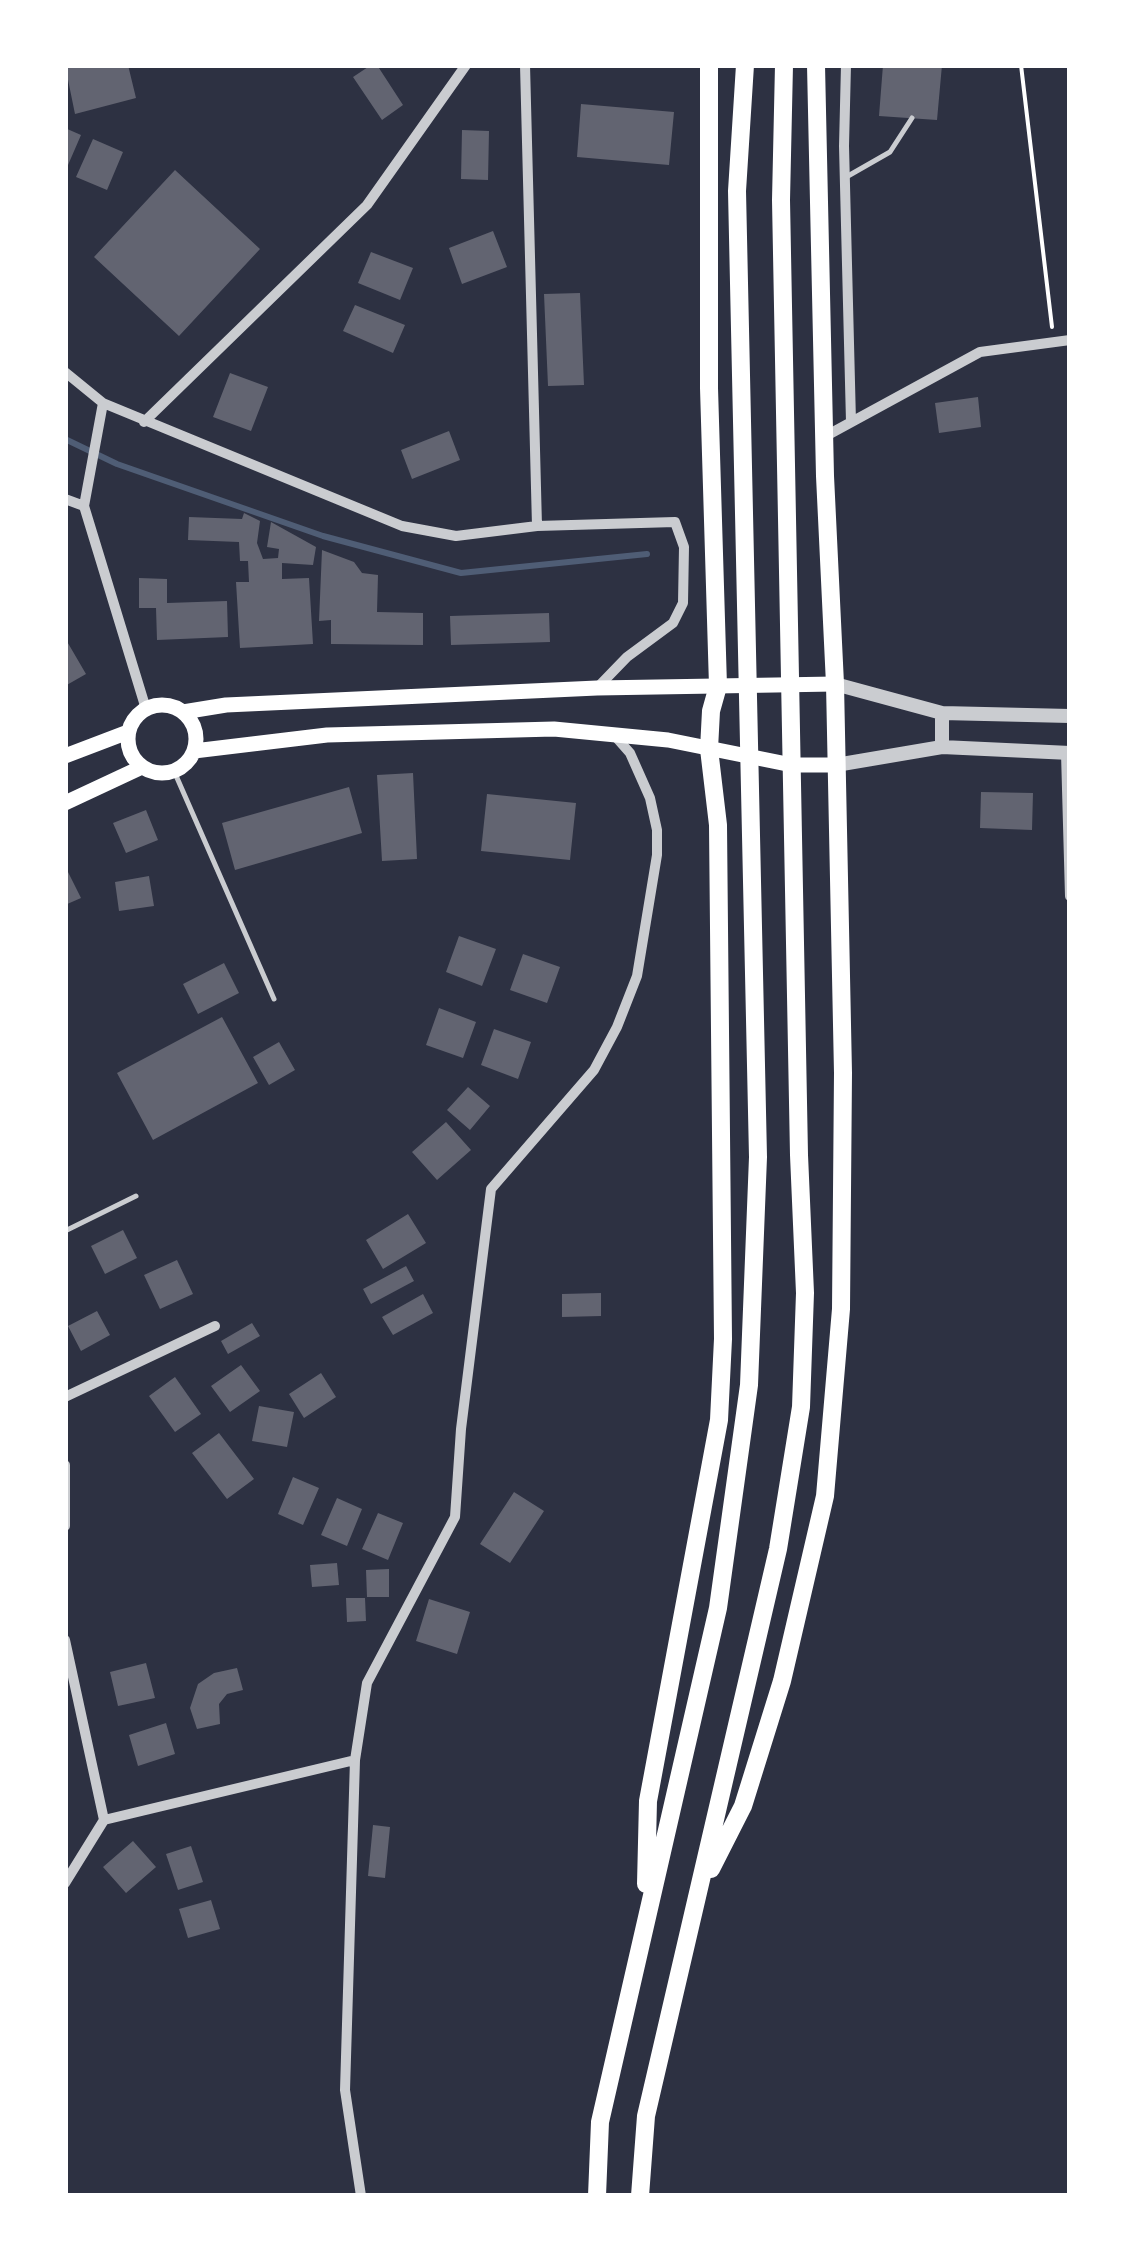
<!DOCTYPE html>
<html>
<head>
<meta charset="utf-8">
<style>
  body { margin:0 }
  #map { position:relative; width:1135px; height:2261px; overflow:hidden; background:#2d3142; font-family:"Space Grotesk",sans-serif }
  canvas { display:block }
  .frame { position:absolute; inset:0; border:68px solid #fff; pointer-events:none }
</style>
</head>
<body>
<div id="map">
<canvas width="1135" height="2261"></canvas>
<div class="frame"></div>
</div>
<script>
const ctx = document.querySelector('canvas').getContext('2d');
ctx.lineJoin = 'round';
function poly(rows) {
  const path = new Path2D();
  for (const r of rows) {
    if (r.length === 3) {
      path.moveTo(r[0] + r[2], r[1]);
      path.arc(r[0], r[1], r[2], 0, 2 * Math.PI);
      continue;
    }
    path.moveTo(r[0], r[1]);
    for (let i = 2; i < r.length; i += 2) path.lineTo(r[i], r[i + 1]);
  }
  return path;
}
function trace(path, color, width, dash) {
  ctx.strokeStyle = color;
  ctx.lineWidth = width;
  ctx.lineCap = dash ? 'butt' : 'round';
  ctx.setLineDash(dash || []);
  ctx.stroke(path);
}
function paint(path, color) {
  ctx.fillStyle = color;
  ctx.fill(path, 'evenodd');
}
trace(poly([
  [65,439,117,464,323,536,461,573,647,554]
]), '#4f5d75', 6);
paint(poly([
  [65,65,128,65,136,98,75,114],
  [371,65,377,65,403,105,382,120,353,77],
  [883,65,942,65,937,120,879,116],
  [581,104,674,112,669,165,577,157],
  [65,128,81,135,65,172],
  [462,130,489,131,488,180,461,179],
  [93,139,123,152,107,190,76,177],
  [175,170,260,249,179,336,94,257],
  [493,231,507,267,462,284,449,248],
  [371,252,413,268,400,300,358,283],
  [580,293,584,385,548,386,544,294],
  [355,305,405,325,393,353,343,331],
  [230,373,268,387,251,431,213,417],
  [978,397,981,427,939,433,935,403],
  [449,431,460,460,412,479,401,450],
  [244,513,260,521,257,543,263,559,278,558,279,549,267,547,271,522,316,547,313,565,282,563,282,579,309,578,313,644,240,648,236,582,249,582,248,561,240,561,239,542,188,540,189,517,242,519],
  [322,550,354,562,362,573,378,575,377,612,423,613,423,645,331,644,331,620,319,621],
  [139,578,167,579,167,603,227,601,228,637,157,640,156,608,139,608],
  [549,613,550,642,451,645,450,616],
  [65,638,86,674,65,686],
  [413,773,417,859,382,861,377,775],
  [349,787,362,833,235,870,222,823],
  [981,792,1033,793,1032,830,980,828],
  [487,794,576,803,570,860,481,851],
  [146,810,158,840,126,853,113,823],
  [65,866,81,898,65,905],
  [149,876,154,906,119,911,115,882],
  [459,936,496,949,482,986,446,972],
  [523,954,560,967,547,1003,510,990],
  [224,963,239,993,198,1014,183,984],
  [439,1008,476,1022,463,1058,426,1045],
  [222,1017,258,1083,153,1140,117,1073],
  [494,1029,531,1042,518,1079,481,1065],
  [279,1042,295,1070,269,1085,253,1057],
  [468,1087,490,1106,470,1130,447,1110],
  [446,1122,471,1150,437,1180,412,1152],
  [408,1214,426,1243,383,1269,366,1240],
  [123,1230,137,1258,105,1274,91,1246],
  [177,1260,193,1294,160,1309,144,1275],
  [406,1266,414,1281,371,1304,363,1289],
  [601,1293,601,1316,562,1317,562,1294],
  [423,1294,433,1313,393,1335,382,1317],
  [97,1311,110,1335,81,1351,68,1326],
  [252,1323,260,1336,228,1354,221,1341],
  [241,1365,260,1391,230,1412,211,1386],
  [321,1373,336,1397,304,1418,289,1394],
  [175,1377,201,1414,175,1432,149,1396],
  [259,1406,294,1412,287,1447,252,1441],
  [219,1433,254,1479,227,1499,192,1453],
  [293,1477,319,1488,303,1525,278,1514],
  [514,1492,544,1511,510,1563,480,1544],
  [337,1498,362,1509,347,1546,321,1535],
  [378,1513,403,1523,388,1560,362,1549],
  [337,1563,339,1585,312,1587,310,1565],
  [389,1569,389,1597,367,1597,366,1570],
  [346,1598,365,1598,366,1621,347,1622],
  [429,1599,470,1612,457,1654,416,1641],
  [146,1663,155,1698,118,1706,110,1672],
  [237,1668,243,1690,227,1694,219,1704,220,1724,197,1729,190,1708,198,1684,214,1673],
  [166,1723,175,1754,138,1766,129,1735],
  [373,1825,390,1827,385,1878,368,1876],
  [133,1841,156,1867,126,1893,103,1867],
  [191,1846,203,1882,178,1890,166,1854],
  [211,1900,220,1929,188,1938,179,1909]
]), '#626471');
trace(poly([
  [1021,65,1052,327]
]), '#fff', 4);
trace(poly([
  [848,176,890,152,912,118],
  [174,771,274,999],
  [65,1231,136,1196]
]), '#caccd0', 5);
trace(poly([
  [525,65,537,526],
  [846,65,844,146,851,422],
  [65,372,103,403,402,526,456,536,537,526,675,522,684,547,683,603,673,623,627,657,597,688],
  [144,422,367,205,466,65],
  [824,437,980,352,1070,340],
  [65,499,84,506,146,709],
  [84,506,103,403],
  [1066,753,1070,896],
  [65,1397,215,1326],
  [65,1465,65,1526],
  [65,1640,104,1820,65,1883],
  [104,1820,355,1760],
  [361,2196,345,2090,355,1760,367,1683,455,1517,461,1429,491,1189,594,1070,617,1027,637,976,657,855,657,830,650,798,630,753,615,736]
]), '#caccd0', 10);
trace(poly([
  [835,684,942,713,1070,716],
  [942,747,942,713],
  [836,765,942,747,1070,753]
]), '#caccd0', 14);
trace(poly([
  [162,739,34],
  [183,712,226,705,597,688,835,684],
  [194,751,327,735,554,729,668,740,792,765,836,765],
  [65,756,128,732],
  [65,803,142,767]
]), '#fff', 15);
trace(poly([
  [711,1869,743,1806,782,1681,825,1496,841,1309,843,1073,835,684,825,476,816,65],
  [646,1884,648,1801,719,1420,723,1339,718,825,709,749,711,711,718,686,709,388,709,65],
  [597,2196,600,2122,718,1608,749,1385,758,1157,737,191,745,65],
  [640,2196,646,2116,778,1549,801,1407,805,1293,799,1155,781,200,784,65]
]), '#fff', 18);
</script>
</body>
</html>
